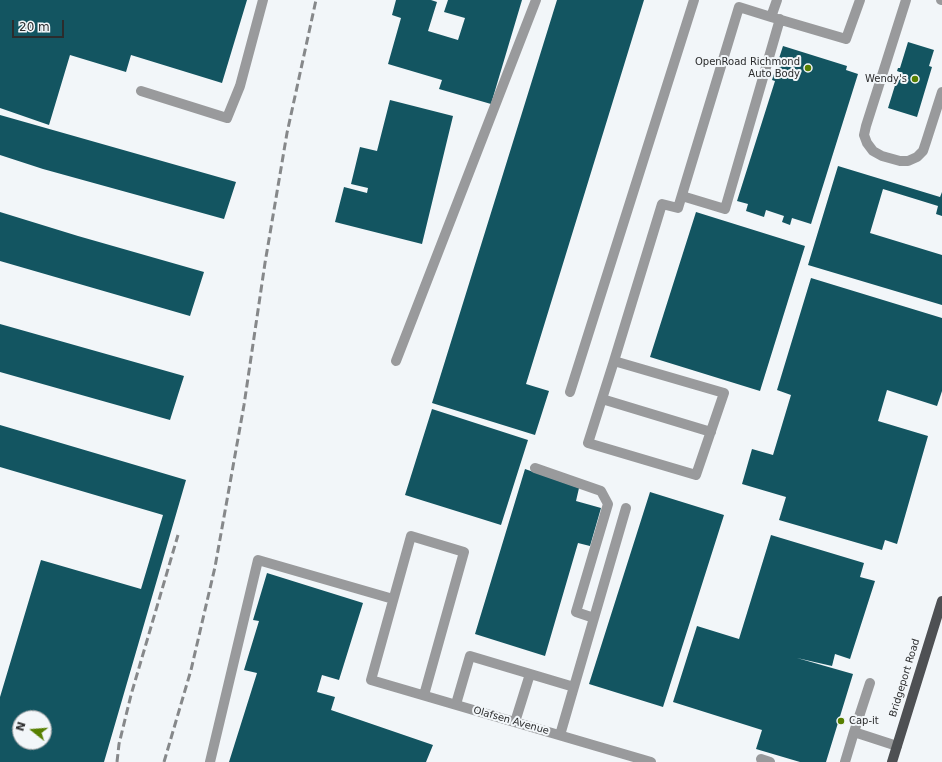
<!DOCTYPE html>
<html>
<head>
<meta charset="utf-8">
<style>
  body { margin:0 }
  #map { position:relative; width:942px; height:762px; overflow:hidden; background:#f2f6f9; font-family:"DejaVu Sans",sans-serif }
  canvas { display:block }
  .north { position:absolute; left:12px; top:710px; width:40px; height:40px; box-sizing:border-box; background:#f2f6f9; border:1px solid #a2a5a7; border-radius:50%; rotate:287deg; font-size:11px; font-weight:700; line-height:16px; text-align:center; color:#2b2c2d }
  .north::after { content:''; display:block; margin:auto; width:14px; height:18px; background:#577f00; clip-path:polygon(50% 0,100% 100%,50% 72%,0 100%) }
  .scale { position:absolute; left:12px; top:20px; width:52px; height:18px; box-sizing:border-box; border:2px solid #2b2c2d; border-top:0; padding-left:5px; font-size:12px; line-height:14px; white-space:nowrap; color:#2b2c2d; -webkit-text-stroke:3px #f2f6f9; paint-order:stroke }
</style>
</head>
<body>
<div id="map">
<canvas width="942" height="762"></canvas>
<div class="north">N</div>
<div class="scale">20 m</div>
</div>
<script>
const ctx = document.querySelector('canvas').getContext('2d');
ctx.lineJoin = 'round';
function paint(path, color) {
  ctx.fillStyle = color;
  ctx.fill(path, 'evenodd');
}
function poly(rows) {
  const path = new Path2D();
  for (const r of rows) {
    path.moveTo(r[0], r[1]);
    for (let i = 2; i < r.length; i += 2) path.lineTo(r[i], r[i + 1]);
  }
  return path;
}
function trace(path, color, width, dash) {
  ctx.strokeStyle = color;
  ctx.lineWidth = width;
  ctx.lineCap = dash ? 'butt' : 'round';
  ctx.setLineDash(dash || []);
  ctx.stroke(path);
}
function write(font, color, halo, rows, align = 'center') {
  ctx.font = font + ' "DejaVu Sans",sans-serif';
  ctx.lineWidth = 4;
  ctx.setLineDash([]);
  ctx.textBaseline = 'middle';
  ctx.strokeStyle = halo;
  ctx.fillStyle = color;
  for (const [text, x, y, turn = 0] of rows) {
    ctx.save();
    ctx.translate(x, y);
    ctx.rotate((+turn || 0) * Math.PI / 180);
    ctx.textAlign = isNaN(turn) ? turn : align;
    if (halo) ctx.strokeText(text, 0, 0);
    ctx.fillText(text, 0, 0);
    ctx.restore();
  }
}
paint(poly([
  [0,0,247,0,222,83,131,55,126,72,70,55,49,125,0,108],
  [396,0,431,0,437,2,428,31,458,40,465,18,444,12,448,0,522,0,491,104,439,89,442,80,388,64,401,18,392,15],
  [557,0,644,0,526,384,549,391,535,435,432,403],
  [908,42,934,50,929,66,932,67,917,117,888,108,897,79,900,80,902,73,897,71,898,68,900,68],
  [783,46,847,66,846,70,858,74,811,224,792,218,790,225,782,222,784,216,766,210,764,217,746,211,748,204,737,201,775,81,772,80],
  [390,100,453,116,422,244,335,222,344,187,367,193,368,188,351,184,360,147,377,151],
  [0,115,236,182,224,219,43,169,0,155],
  [838,166,940,197,942,192,942,216,936,214,938,206,883,189,870,233,942,255,942,305,808,265],
  [0,212,78,236,204,272,190,316,0,261],
  [696,212,805,246,760,391,650,357],
  [811,278,942,318,942,391,937,406,887,390,878,421,928,436,897,544,885,540,882,550,779,520,786,497,742,484,752,449,773,455,791,395,777,390],
  [0,324,184,376,170,420,0,372],
  [432,409,528,440,501,525,405,495],
  [0,425,186,480,104,762,0,762,0,697,41,560,141,589,163,515,0,467],
  [20,718,44,718,44,742,20,742],
  [525,469,579,488,576,501,601,508,590,546,578,543,545,656,475,634],
  [650,492,724,515,663,707,589,684],
  [771,535,864,563,860,577,875,581,850,659,835,654,832,666,797,658,853,674,826,762,800,762,756,749,762,730,673,702,697,626,739,639],
  [267,573,363,603,339,680,322,675,317,692,335,697,331,710,433,745,426,762,229,762,257,673,244,670,259,621,253,620]
]), '#135561');
trace(poly([
  [777,0,771,17,846,39,860,0],
  [906,0,866,126,864,135,867,143,873,151,882,156,900,161,908,161,917,157,923,151,926,142,942,92],
  [941,0,942,0],
  [141,91,227,118,240,86,263,0],
  [682,196,725,209,780,19],
  [396,361,536,0],
  [614,361,588,443,696,475,724,393,614,361,662,204,678,208,739,7,771,17],
  [570,392,694,0],
  [602,399,711,432],
  [535,468,601,491,608,504,576,612,594,618],
  [424,695,464,552,411,536,371,680,651,762],
  [456,704,470,656,574,687],
  [515,722,530,674],
  [854,732,870,683],
  [560,735,626,508],
  [761,759,770,762],
  [210,762,258,560,393,599],
  [845,762,854,732,897,746]
]), '#999a9c', 10);
trace(poly([
  [892,762,942,601]
]), '#4e5053', 10);
trace(poly([
  [117,762,119,744,131,695,178,535],
  [164,762,191,670,215,567,244,405,265,263,287,133,316,0]
]), '#86888a', 3, [8, 4]);
for (const [x, y, r, color] of [
  [808,68,4,"#577f00"],
  [915,79,4,"#577f00"],
  [841,721,4,"#577f00"]
]) {
  const dot = new Path2D();
  dot.arc(x, y, r, 0, 2 * Math.PI);
  ctx.fillStyle = color;
  ctx.fill(dot);
  trace(dot, '#f2f6f9', 1.5);
}
write('10px', '#2b2c2d', '#f2f6f9', [
  ["OpenRoad Richmond",800,62],
  ["Auto Body",800,74],
  ["Wendy's",907,79],
  ["Cap-it",849,721,"left"]
], 'right');
write('10px', '#2b2c2d', '#f2f6f9', [
  ["Bridgeport Road",905,678,-73],
  ["Olafsen Avenue",511,721,16]
]);
</script>
</body>
</html>
